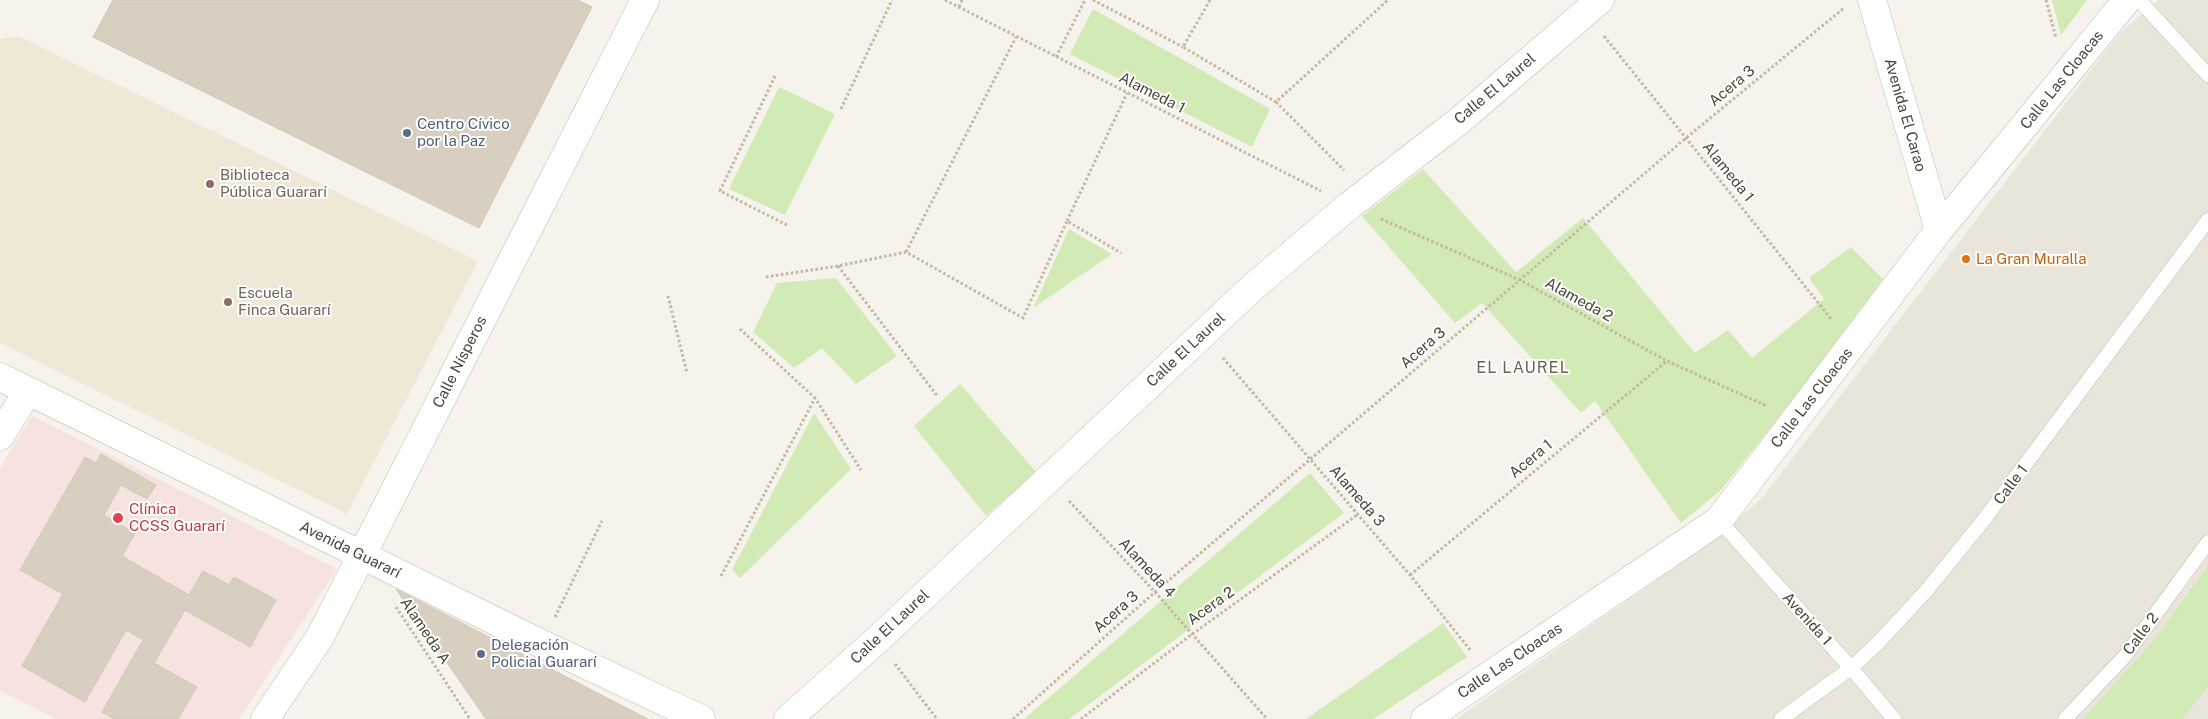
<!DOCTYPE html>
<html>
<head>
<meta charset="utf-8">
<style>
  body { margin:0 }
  canvas { display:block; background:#f6f3ec }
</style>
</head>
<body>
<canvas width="2208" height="719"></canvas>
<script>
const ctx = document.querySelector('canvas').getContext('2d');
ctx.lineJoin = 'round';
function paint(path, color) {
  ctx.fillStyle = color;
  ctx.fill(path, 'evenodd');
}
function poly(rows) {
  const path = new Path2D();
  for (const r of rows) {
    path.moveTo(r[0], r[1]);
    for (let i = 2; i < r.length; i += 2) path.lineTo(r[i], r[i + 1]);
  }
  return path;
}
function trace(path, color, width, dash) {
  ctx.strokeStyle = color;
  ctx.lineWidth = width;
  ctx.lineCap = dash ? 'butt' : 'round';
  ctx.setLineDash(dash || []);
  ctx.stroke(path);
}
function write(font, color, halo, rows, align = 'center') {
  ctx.font = font + ' "Public Sans",sans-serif';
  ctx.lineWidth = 4;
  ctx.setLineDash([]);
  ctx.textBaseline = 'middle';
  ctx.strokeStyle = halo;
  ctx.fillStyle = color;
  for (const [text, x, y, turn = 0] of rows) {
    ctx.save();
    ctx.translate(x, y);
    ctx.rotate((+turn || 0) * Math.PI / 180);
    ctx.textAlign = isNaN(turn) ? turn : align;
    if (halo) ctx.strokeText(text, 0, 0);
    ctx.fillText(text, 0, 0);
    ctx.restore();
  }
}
paint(poly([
  [2158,0,2208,0,2208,719,1456,719,1705,547,1762,498,2119,34]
]), '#eae5da');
paint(poly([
  [18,36,478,261,347,514,0,343,0,39]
]), '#efe8d6');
paint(poly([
  [32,416,337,569,239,719,57,719,0,691,0,468]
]), '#f6e3e0');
paint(poly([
  [2052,0,2087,0,2061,35],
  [1093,9,1270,109,1252,147,1070,54],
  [779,87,835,114,785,215,729,189],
  [1423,169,1516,272,1583,218,1695,353,1728,330,1752,358,1824,299,1809,278,1851,247,1883,279,1789,405,1720,491,1681,523,1595,401,1581,413,1482,303,1455,323,1362,216],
  [1069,229,1112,254,1033,308],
  [836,278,897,356,856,384,822,348,794,368,753,332,777,283],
  [960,384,1036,472,986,516,914,426],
  [814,413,851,469,740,578,732,570],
  [1310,473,1344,513,1069,719,1024,719],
  [2208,566,2208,686,2182,719,2083,719,2155,639],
  [1443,623,1467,657,1373,719,1306,719]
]), '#d2eab5');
const building = poly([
  [113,0,578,0,592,7,479,228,93,37,113,0],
  [101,454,156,485,147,499,121,485,104,515,135,533,122,556,189,595,203,571,229,585,234,577,276,600,250,647,185,610,154,663,197,687,178,719,114,719,102,712,143,640,126,630,85,702,22,666,63,594,20,570,85,457,96,463,101,454],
  [396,589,648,719,486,719,396,589]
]);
paint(building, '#d8cfc1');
trace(building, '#d3c7b4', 1);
const lane = poly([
  [2139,0,2208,75],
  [1719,520,1851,668,1894,719],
  [1781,719,1851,668,1878,643,1926,591,1983,521,2208,220],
  [2065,719,2125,656,2208,542]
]);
const street = poly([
  [1872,0,1939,230],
  [0,377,542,644,701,719],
  [0,436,28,391],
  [265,719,320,637,645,0],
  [788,719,877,640,1253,287,1350,205,1459,121,1600,0],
  [1425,719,1719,520,1939,230,2127,0]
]);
trace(lane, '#c2bbae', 15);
trace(street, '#c2bbae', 29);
trace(poly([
  [945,0,1321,191],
  [1093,0,1183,47],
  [1210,0,1183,47,1276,102,1388,0],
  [2046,0,2056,38],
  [959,7,962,0],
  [1604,36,1832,320],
  [1056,57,1085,0],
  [775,76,720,191,789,226],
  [1276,102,1344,170],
  [841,109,892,0],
  [1381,219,1520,280,1667,361,1767,406],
  [1067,221,1127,93],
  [906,252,1016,37],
  [838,266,938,397],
  [766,277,838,266,906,252,1023,318,1067,221,1121,253],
  [668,296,687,373],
  [740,329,815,398],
  [1223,358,1410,575,1471,651],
  [1069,501,1155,592,1267,719],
  [1410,575,1667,361],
  [721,576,815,398,861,470],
  [396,607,470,719],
  [555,617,602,521],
  [895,664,937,719],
  [1013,719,1155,592,1686,138,1844,8],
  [1081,719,1191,635,1357,515]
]), '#c4b79f', 3, [2.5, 2.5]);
trace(lane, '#fff', 14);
trace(street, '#fff', 28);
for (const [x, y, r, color] of [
  [407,133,5,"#5c6f8a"],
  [210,184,5,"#8d6e63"],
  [1966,259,5,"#e8710a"],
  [228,302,5,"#8d6e63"],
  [118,518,6,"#e0444e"],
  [481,654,5,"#5c6f8a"]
]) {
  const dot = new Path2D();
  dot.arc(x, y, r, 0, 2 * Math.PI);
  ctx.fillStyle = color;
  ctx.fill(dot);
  trace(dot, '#fff', 2);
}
write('15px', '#4b4439', '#fff', [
  ["Calle Las Cloacas",2062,80,-51],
  ["Acera 3",1732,86,-40],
  ["Calle El Laurel",1495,89,-40],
  ["Alameda 1",1152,93,27],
  ["Avenida El Carao",1905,115,74],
  ["Alameda 1",1728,172,51],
  ["Alameda 2",1579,300,29],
  ["Acera 3",1423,348,-41],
  ["Calle El Laurel",1186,350,-43],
  ["Calle Nísperos",460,362,-63],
  ["Calle Las Cloacas",1812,398,-52],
  ["Acera 1",1531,459,-40],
  ["Calle 1",2011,485,-53],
  ["Alameda 3",1357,496,49],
  ["Avenida Guararí",350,550,26],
  ["Alameda 4",1147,568,47],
  ["Acera 2",1211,606,-36],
  ["Acera 3",1116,612,-42],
  ["Avenida 1",1807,619,48],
  ["Calle El Laurel",890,627,-43],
  ["Alameda A",425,631,56],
  ["Calle 2",2141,634,-53],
  ["Calle Las Cloacas",1510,661,-34]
]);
write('15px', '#4e5e75', '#fff', [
  ["Centro Cívico",417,124],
  ["por la Paz",417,141],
  ["Delegación",491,645],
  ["Policial Guararí",491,662]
], 'left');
write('15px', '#785e54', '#fff', [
  ["Biblioteca",220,175],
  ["Pública Guararí",220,192],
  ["Escuela",238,293],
  ["Finca Guararí",238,310]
], 'left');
write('15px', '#c56008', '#fff', [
  ["La Gran Muralla",1976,259]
], 'left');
write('15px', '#be3a42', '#fff', [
  ["Clínica",129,509],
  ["CCSS Guararí",129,526]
], 'left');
ctx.letterSpacing = '1px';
write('16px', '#6e6250', '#fff', [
  ["EL LAUREL",1523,368]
]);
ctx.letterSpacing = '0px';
</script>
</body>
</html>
